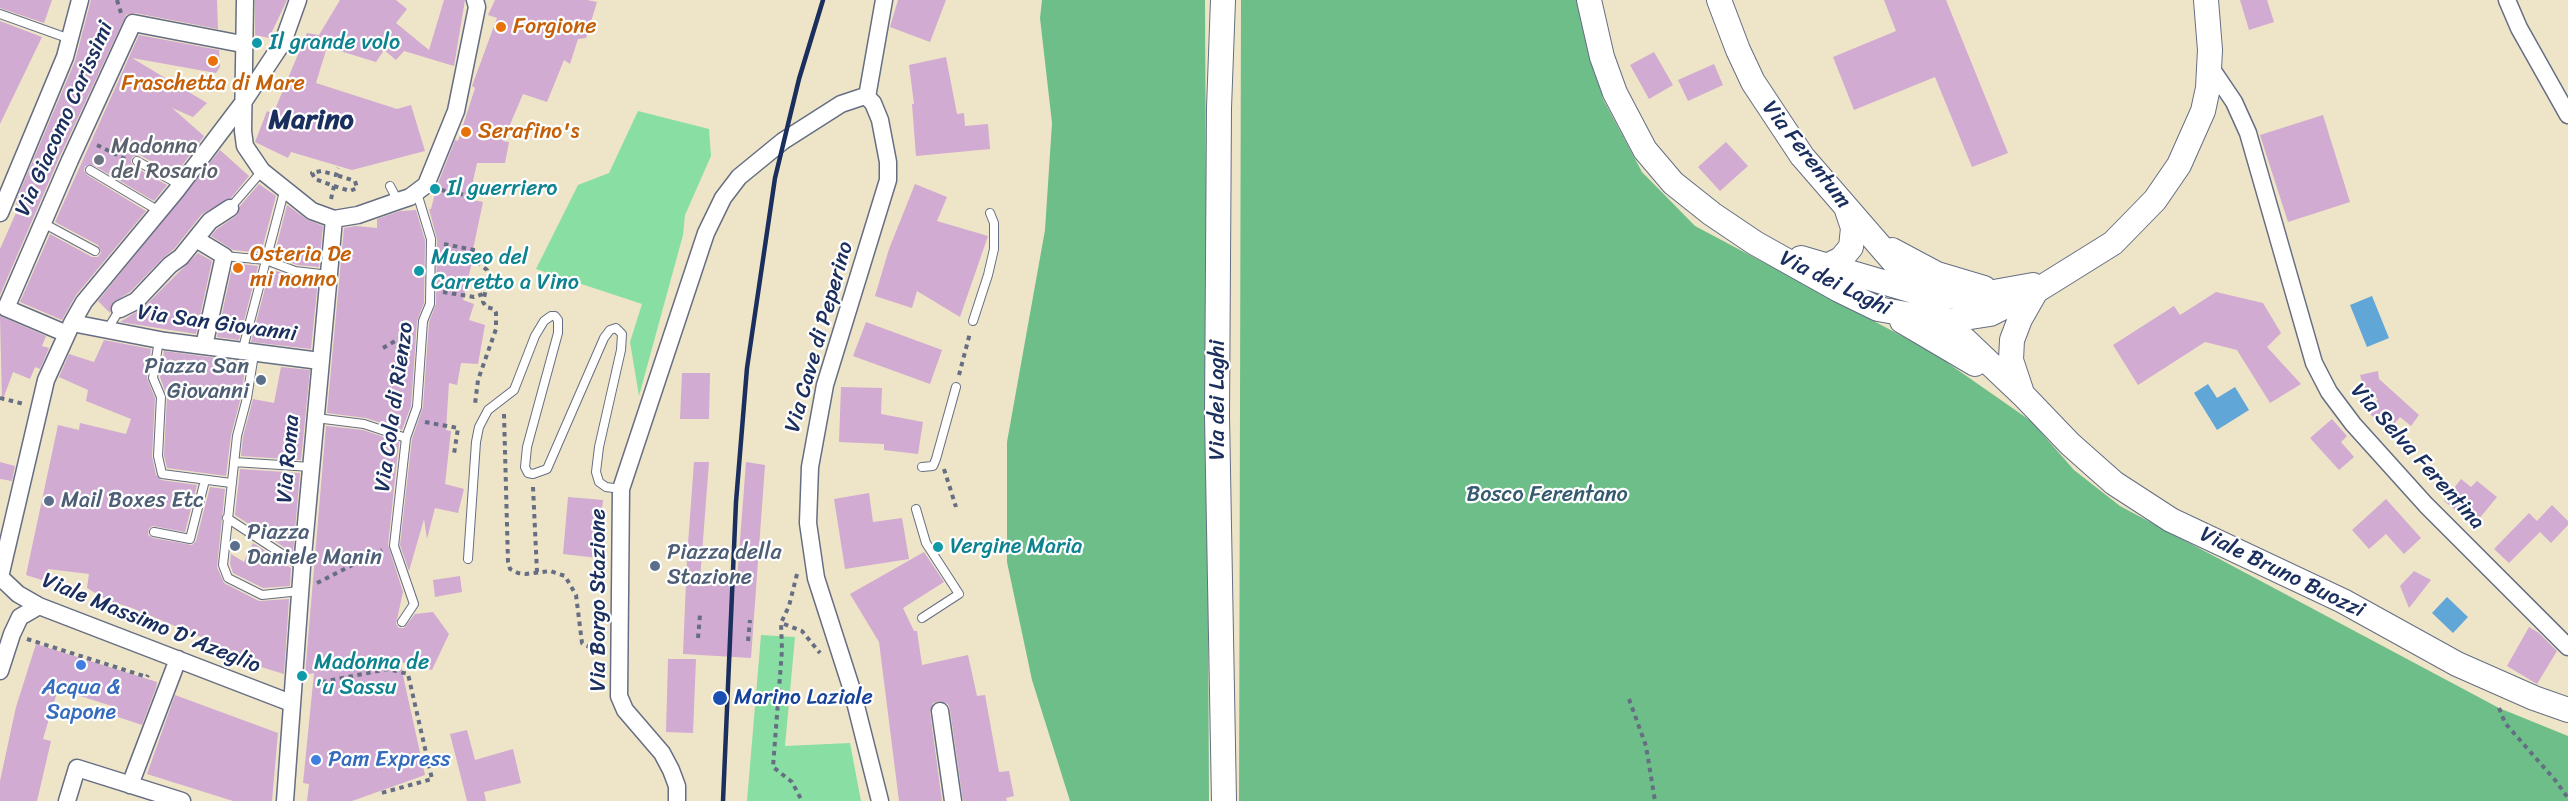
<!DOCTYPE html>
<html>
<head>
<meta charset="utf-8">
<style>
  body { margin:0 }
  canvas { display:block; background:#eee4c7 }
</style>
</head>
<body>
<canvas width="2568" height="801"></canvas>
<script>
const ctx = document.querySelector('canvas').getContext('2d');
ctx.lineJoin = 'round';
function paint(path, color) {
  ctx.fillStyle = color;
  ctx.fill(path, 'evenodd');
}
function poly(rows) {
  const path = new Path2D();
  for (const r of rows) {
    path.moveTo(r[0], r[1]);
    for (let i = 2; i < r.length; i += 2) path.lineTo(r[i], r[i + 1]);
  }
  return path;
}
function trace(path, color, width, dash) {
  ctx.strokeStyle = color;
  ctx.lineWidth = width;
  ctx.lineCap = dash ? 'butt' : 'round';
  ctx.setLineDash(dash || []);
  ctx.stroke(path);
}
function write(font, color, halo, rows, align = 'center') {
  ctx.font = font + ' Sriracha,sans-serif';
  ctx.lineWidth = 4.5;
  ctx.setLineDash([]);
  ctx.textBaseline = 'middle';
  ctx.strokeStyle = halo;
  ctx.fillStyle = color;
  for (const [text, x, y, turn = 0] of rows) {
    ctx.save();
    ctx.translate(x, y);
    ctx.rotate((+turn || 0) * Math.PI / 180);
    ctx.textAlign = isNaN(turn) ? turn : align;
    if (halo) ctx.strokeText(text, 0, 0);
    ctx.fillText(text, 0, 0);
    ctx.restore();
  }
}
paint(poly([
  [638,111,709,129,711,156,685,215,683,235,639,396,630,342,642,304,536,269,578,185,609,173],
  [761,635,795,637,785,746,850,743,861,801,747,801]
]), '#89dfa3');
paint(poly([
  [1042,0,1205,0,1209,801,1070,801,1032,680,1007,562,1007,442,1045,230,1052,123,1040,18],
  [1241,0,1579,0,1603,99,1642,172,1695,226,1932,352,2031,421,2074,470,2120,506,2499,708,2568,736,2568,801,1239,801]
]), '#6ebe89');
paint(poly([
  [2372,296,2389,338,2367,347,2350,305],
  [2208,384,2217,398,2235,387,2249,410,2217,430,2194,393],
  [2447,597,2468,617,2453,633,2432,613]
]), '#60a6d6');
paint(poly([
  [0,0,52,0,44,23,0,8],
  [91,0,217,0,218,29,135,13,126,15,60,156,0,295,0,249,19,206,16,204,20,191,75,61],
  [255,0,287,0,269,38,255,35],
  [340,0,396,0,407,9,396,23,429,50,444,0,465,0,454,66,404,51,396,60,384,50,376,62,327,47,316,83,397,109,411,105,425,151,352,170,291,152,288,158,255,142,267,111,273,114,307,33,319,35],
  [495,0,587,0,597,2,586,38,578,39,570,64,564,60,547,102,523,94,503,141,509,142,505,163,477,163,469,199,483,202,472,254,474,254,463,300,474,304,469,320,485,325,478,364,461,363,457,385,449,383,446,430,451,431,445,484,464,489,458,513,435,508,427,539,424,519,409,571,400,545,412,439,423,407,429,322,436,304,437,239,429,209,431,209,437,186,455,140,458,141,475,88,472,86,497,18,488,15],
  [898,0,946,0,930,42,890,27],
  [1884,0,1946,0,2008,153,1972,167,1935,77,1854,110,1833,57,1896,31],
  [2240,0,2267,0,2274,22,2249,30],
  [0,21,42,37,0,124],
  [139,35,219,50,220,67,216,73,132,58,207,103,193,117,172,108,204,136,175,175,140,155,132,157,131,162,133,166,167,185,154,201,93,165,85,166,84,171,87,175,146,211,76,295,62,320,20,302,50,234,92,257,98,257,101,253,98,245,55,222],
  [1654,52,1673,85,1649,99,1630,65],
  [946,57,957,114,964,113,965,126,988,124,990,149,916,156,912,104,914,104,909,65],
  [1714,64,1723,85,1688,101,1678,80],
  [2323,115,2350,202,2288,222,2260,135],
  [1726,142,1748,166,1720,191,1698,167],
  [220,150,249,176,231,198,202,214,174,249,163,258,130,292,112,303,110,313,98,301],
  [259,184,276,196,261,253,233,250,211,236,217,229,236,216,240,206],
  [915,184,947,197,937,221,988,236,960,317,917,291,912,308,875,296,889,249],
  [287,205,306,219,323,226,319,267,297,265,274,256],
  [416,210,425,240,424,303,417,321,411,406,402,430,366,418,327,413,344,228,356,226,377,228,377,219,400,211],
  [198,253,212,261,196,334,120,322,143,308],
  [233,263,258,266,239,340,217,337],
  [270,269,294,277,318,280,311,349,251,342],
  [2216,292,2263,303,2281,333,2267,347,2301,384,2270,403,2237,350,2205,342,2138,385,2113,345,2174,306,2180,315],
  [0,316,46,336,42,346,49,348,40,369,35,367,30,379,13,372,2,402],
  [866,322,942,350,930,384,853,356],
  [104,340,151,349,147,378,155,398,152,456,156,475,161,480,197,485,185,532,153,526,149,528,148,535,153,538,192,545,196,541,210,487,225,489,217,567,224,583,259,601,289,599,284,674,248,663,248,661,203,650,208,640,132,608,107,600,87,588,89,574,48,569,45,581,26,575,58,425,79,430,80,423,126,434,131,419,86,401,88,390,59,377,69,354,94,362],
  [164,351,246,362,241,397,231,435,226,476,167,468,164,455,167,397,160,377],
  [281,367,310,370,301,460,241,456,243,437,253,399,274,403],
  [2378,371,2379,379,2419,415,2411,426,2400,417,2388,431,2367,411,2378,399,2363,386,2360,375],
  [682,373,710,373,709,419,680,419],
  [841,387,882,388,881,414,923,422,918,454,884,450,884,444,839,442],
  [2332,419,2347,436,2341,442,2354,457,2339,470,2310,438],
  [326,426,363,430,399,442,388,545,403,592,396,624,399,628,404,628,415,614,433,612,449,634,432,670,400,662,425,775,352,801,307,801,309,784,303,783,314,673,305,675],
  [0,462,15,466,12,481,0,479],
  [694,462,709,462,700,579,737,580,746,462,765,465,751,658,683,654,687,558],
  [240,469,300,473,293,553,235,515],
  [2461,479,2471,487,2477,481,2497,497,2474,525,2444,501],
  [869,493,873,522,902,518,909,559,845,569,834,499],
  [568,497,603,500,598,558,563,554],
  [2386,499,2421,538,2404,554,2386,534,2369,549,2352,530],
  [2552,505,2568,521,2568,525,2551,543,2540,532,2509,563,2494,549,2529,513,2537,521],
  [253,543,291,568,290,586,263,588,233,573,230,564,231,554,244,562],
  [924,552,944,582,903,608,914,631,917,631,922,665,968,655,977,696,985,695,999,772,1009,771,1014,796,1006,798,1007,801,963,801,950,710,948,704,939,701,933,703,930,712,942,801,899,801,879,642,850,594],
  [2414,571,2431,580,2409,608,2400,586],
  [460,576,462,592,435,597,433,580],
  [2529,627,2539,633,2557,651,2537,684,2507,666],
  [36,644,157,682,156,688,142,725,115,716,118,708,58,689,43,739,51,741,37,801,0,801,0,781,16,707],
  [668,659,696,659,693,733,666,732],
  [175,695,278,733,272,801,233,801,147,774],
  [467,730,475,760,513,749,521,783,484,792,486,801,467,801,450,734]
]), '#d1abd2');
const lane = poly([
  [0,14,70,39],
  [137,161,180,185],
  [90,170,159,211],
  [390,186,398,201],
  [230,208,262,171],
  [43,223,95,251],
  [224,256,266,260,295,271,329,275],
  [973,321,988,275,994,249,994,223,990,213],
  [107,330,120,309],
  [159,340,153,378,161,397,158,456,162,474,231,483],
  [242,352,285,188],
  [254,354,247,398,237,436,223,565,228,578,262,595,300,591],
  [316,418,364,424,406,438],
  [234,462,311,467],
  [922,467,933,466,936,459,956,387],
  [916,509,926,543,959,594,922,618],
  [227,518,302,567],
  [154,532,190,539,205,480],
  [468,559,476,442,479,427,488,410,514,390,535,336,544,321,551,316,555,316,558,320,558,333,527,447,525,467,528,473,533,474,547,469,604,338,610,330,616,328,622,334,621,350,599,447,596,472,599,482,606,487,621,489],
  [402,622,414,604,394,546,406,438,417,407,423,321,430,304,431,239,417,193]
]);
const street = poly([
  [245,0,243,131,245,146,262,171,312,211,334,219],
  [2507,0,2519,28,2568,115],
  [2209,65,2234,102,2248,133,2314,363,2329,392,2353,424,2426,505,2568,647],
  [867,97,884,0],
  [0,213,65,57,80,0],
  [334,219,358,215,398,201,410,197,426,185,456,111,477,7,475,0],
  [196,239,224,256,204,346],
  [120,309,136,301,170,265,181,257,210,221,230,208],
  [72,323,165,341,320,361],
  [67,334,6,308,70,160,133,23,242,44],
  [0,577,46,380,72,323,84,302,176,191,242,104,283,42,298,0],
  [0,577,18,594,39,606,291,703],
  [0,671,12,634,20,617,39,606],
  [940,711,953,801],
  [130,785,178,659],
  [67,801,77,768,182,801],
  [285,801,302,567,334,219],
  [677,801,677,786,671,770,662,753,625,710,619,696,621,489,706,233,723,198,739,177,783,141,841,104,862,97,867,97,873,103,880,120,888,162,888,180,825,385,810,467,808,523,816,578,852,690,880,801]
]);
const secondary = poly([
  [1223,0,1219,108,1217,416,1224,801],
  [1589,0,1602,57,1615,93,1645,150,1673,183,1712,214,1755,243,1839,290,1878,309,1945,321,1990,314,2036,291,2113,243,2155,200,2179,165,2203,111,2208,88,2210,50,2206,0],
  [1719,0,1738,50,1753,82,1802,156,1945,321,2023,395,2070,444,2114,483,2171,520,2343,601,2457,664,2534,698,2568,710],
  [1892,250,1937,274,1984,288],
  [1801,258,1920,293,1937,295,1966,297,2033,285],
  [1827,266,1841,259,1851,247,1853,228,1847,210],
  [1902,321,1975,364],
  [2021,390,2011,360,2012,340,2020,319,2036,291]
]);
trace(lane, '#656e83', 10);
trace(street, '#656e83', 19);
trace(secondary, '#656e83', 26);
trace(poly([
  [117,0,121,13],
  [97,145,125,159],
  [334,186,350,191,357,188,355,181,336,175],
  [441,190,470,196],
  [331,199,334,186,315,179,312,173,321,171,336,175,338,168],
  [444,244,479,251,480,264,487,270,489,277,483,302,486,307,494,309,496,313,496,329,478,380,475,404],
  [443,292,474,297,483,294],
  [383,348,409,333],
  [959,375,970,333],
  [0,398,24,404],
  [504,414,508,562,510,569,518,573,526,574,550,571,565,576,576,595,582,643,593,649,602,650],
  [425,422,458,428,454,454],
  [944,469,956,507],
  [533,487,537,572],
  [797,574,789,606,781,623,782,650,773,767,792,782,802,801],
  [317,583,382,550],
  [784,624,802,631,820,653],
  [698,638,700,615],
  [27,639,147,677,148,675],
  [748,641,750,620],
  [322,682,388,669,408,674,432,779,378,794],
  [1629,699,1646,746,1655,801],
  [2499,708,2505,723,2555,780,2568,798]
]), '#656e83', 4, [4.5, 4.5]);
trace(lane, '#fff', 8);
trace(street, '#fff', 16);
trace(secondary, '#fff', 24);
trace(poly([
  [723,801,736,502,747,368,775,178,799,79,823,0]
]), '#1b2f5e', 4.5);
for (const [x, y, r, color] of [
  [501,27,6,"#e8710a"],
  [257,43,6,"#0f9aa8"],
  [213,61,6,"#e8710a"],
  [466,132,6,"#e8710a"],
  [99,160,6,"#6b7280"],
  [435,189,6,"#0f9aa8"],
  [238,268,6,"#e8710a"],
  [419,271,6,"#0f9aa8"],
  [261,380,6,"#5c6f8a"],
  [49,501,6,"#5c6f8a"],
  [235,546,6,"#5c6f8a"],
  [938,547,6,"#0f9aa8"],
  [655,566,6,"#5c6f8a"],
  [81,665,6,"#3f7fe0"],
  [302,676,6,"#0f9aa8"],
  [720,698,8,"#1a4fb4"],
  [316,760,6,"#3f7fe0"]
]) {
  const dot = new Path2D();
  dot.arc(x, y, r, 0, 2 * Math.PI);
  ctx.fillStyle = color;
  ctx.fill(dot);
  trace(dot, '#fff', 2);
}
write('22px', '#c56008', '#fff', [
  ["Forgione",513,27],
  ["Fraschetta di Mare",213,84,"center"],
  ["Serafino's",478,132],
  ["Osteria De",250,255],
  ["mi nonno",250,280]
], 'left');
write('22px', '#0d838f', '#fff', [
  ["Il grande volo",269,43],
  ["Il guerriero",447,189],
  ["Museo del",431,258],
  ["Carretto a Vino",431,283],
  ["Vergine Maria",950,547],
  ["Madonna de",314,663],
  ["'u Sassu",314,688]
], 'left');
write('22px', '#1b2f5e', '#fff', [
  ["Via Giacomo Carissimi",65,119,-66],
  ["Via Ferentum",1806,155,52],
  ["Via dei Laghi",1835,284,26],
  ["Via San Giovanni",217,324,8],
  ["Via Cave di Peperino",820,337,-74],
  ["Via dei Laghi",1218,400,-90],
  ["Via Cola di Rienzo",395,407,-82],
  ["Via Selva Ferentina",2417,457,48],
  ["Via Roma",289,459,-85],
  ["Viale Bruno Buozzi",2282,573,26],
  ["Via Borgo Stazione",599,600,-90],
  ["Viale Massimo D'Azeglio",151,624,22]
]);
write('22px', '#5b616d', '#fff', [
  ["Madonna",111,147],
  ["del Rosario",111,172]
], 'left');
write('22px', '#4e5e75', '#fff', [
  ["Piazza San",249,367,"right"],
  ["Giovanni",249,392,"right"],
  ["Mail Boxes Etc",61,501],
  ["Piazza",247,533],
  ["Daniele Manin",247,558],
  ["Piazza della",667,553],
  ["Stazione",667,578]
], 'left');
write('22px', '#365b6f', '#fff', [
  ["Bosco Ferentano",1547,495]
]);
write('22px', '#366cbe', '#fff', [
  ["Acqua &",81,688],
  ["Sapone",81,713],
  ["Pam Express",328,760,"left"]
]);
write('22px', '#164399', '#fff', [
  ["Marino Laziale",734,698]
], 'left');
write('bold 28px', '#1b2f5e', '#fff', [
  ["Marino",311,121]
]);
</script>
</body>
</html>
